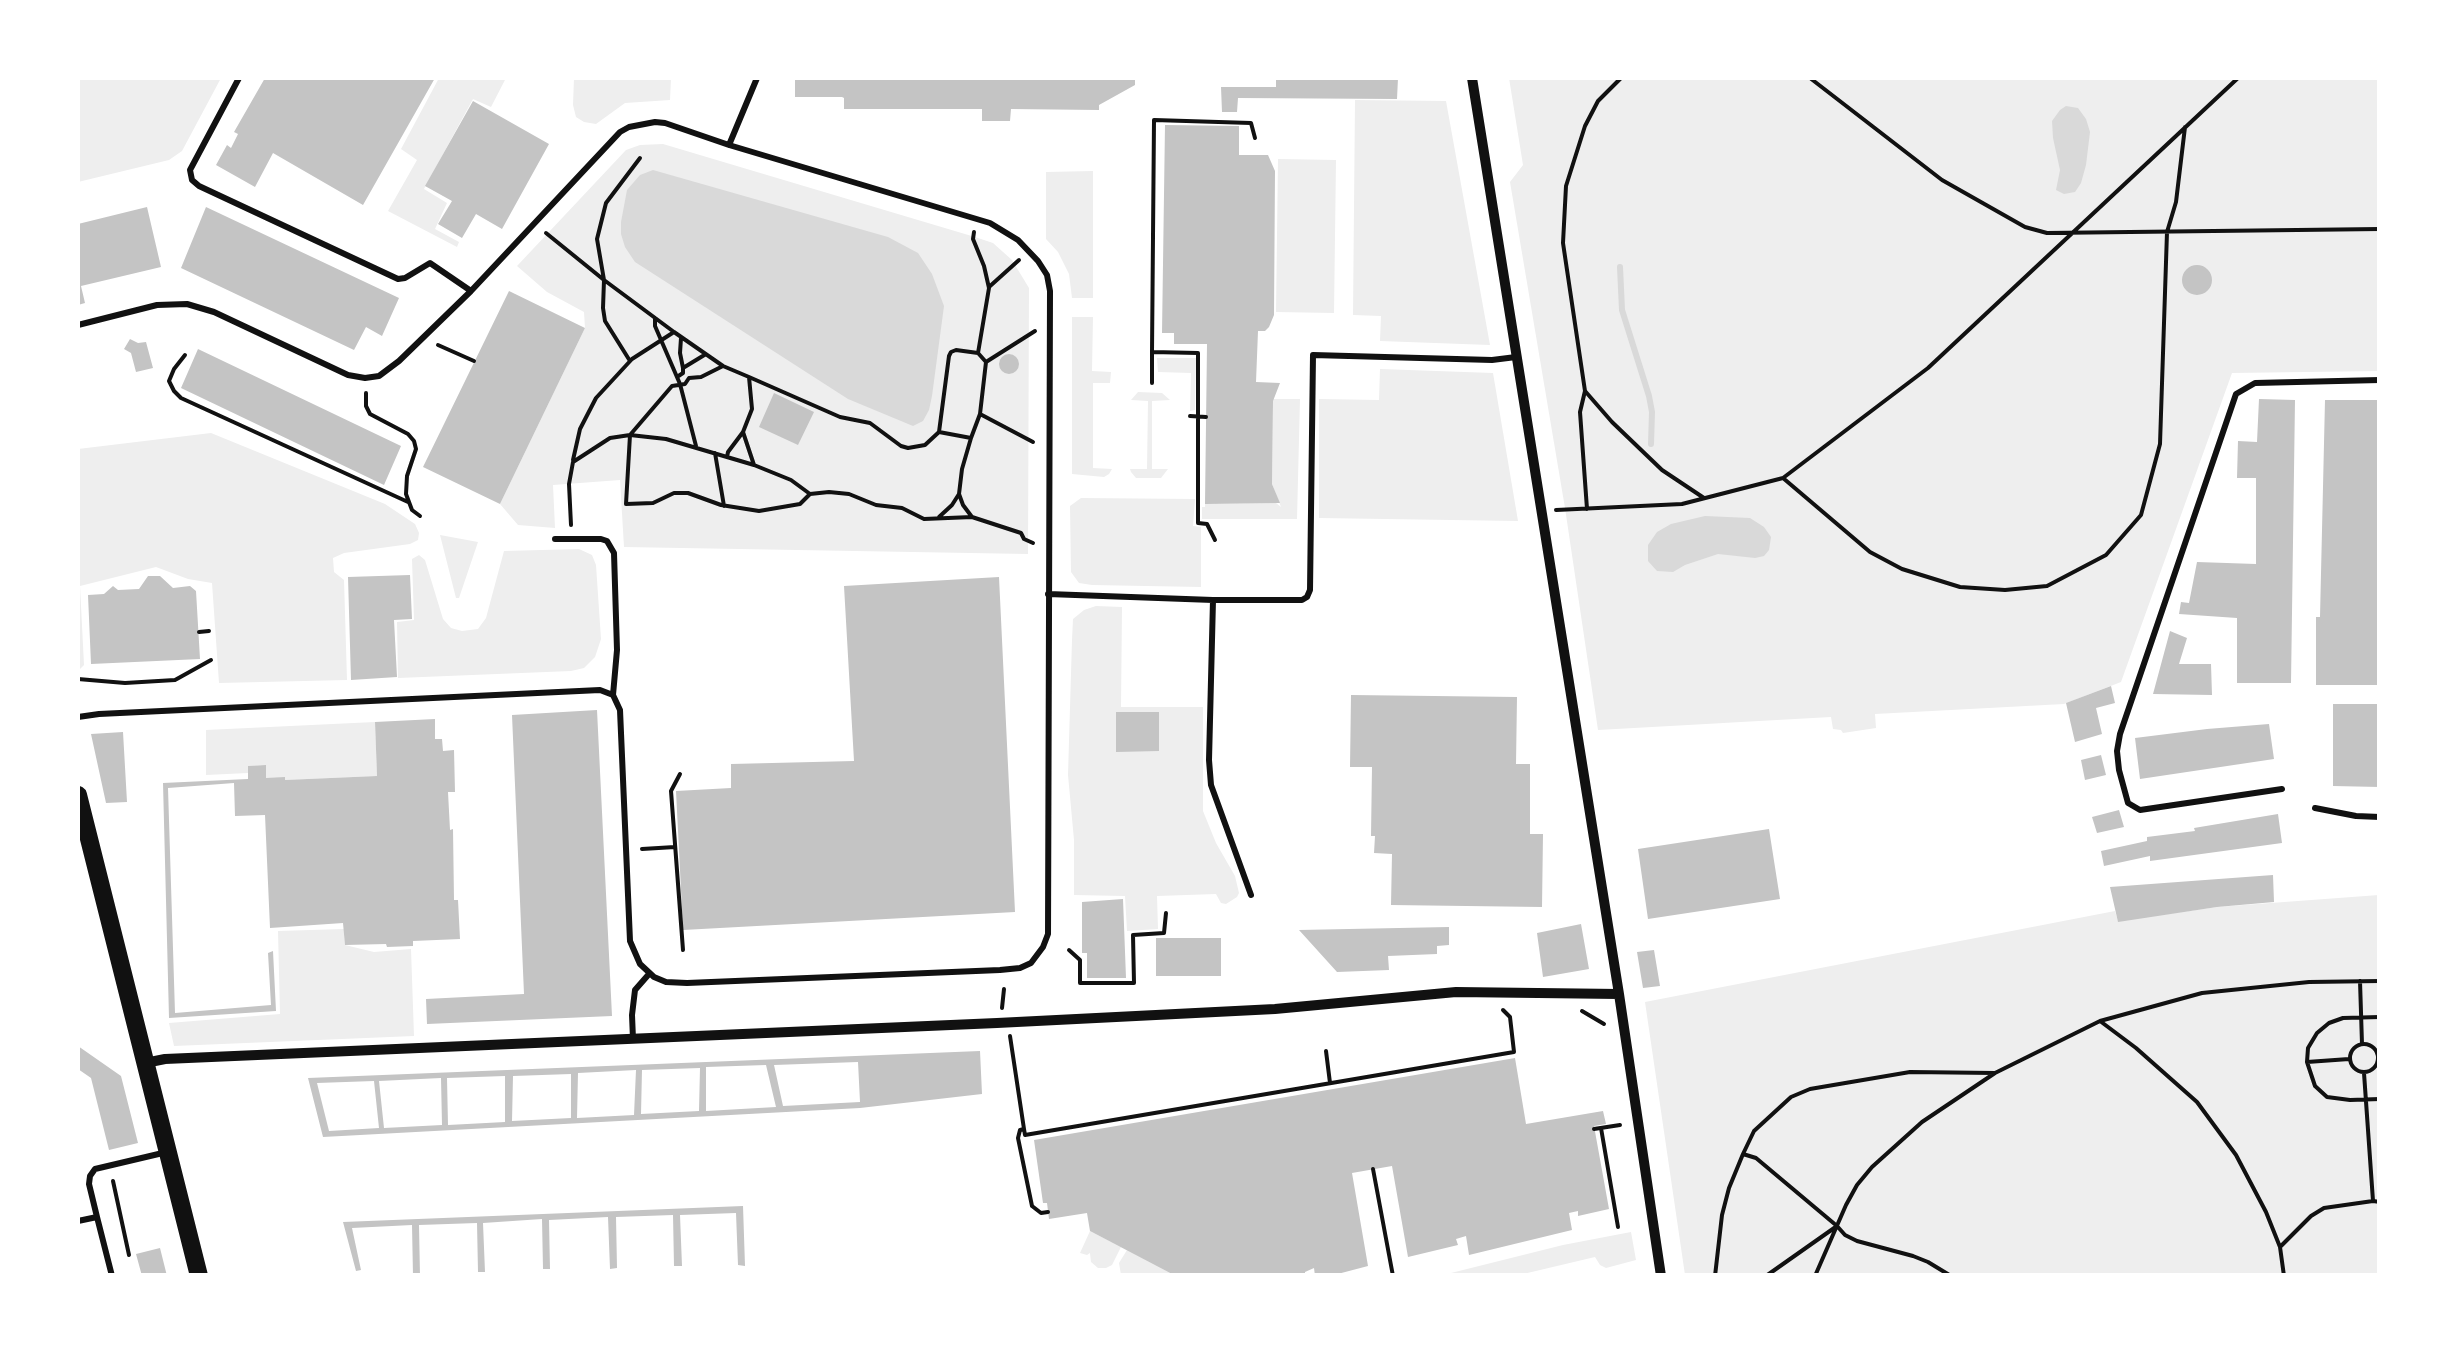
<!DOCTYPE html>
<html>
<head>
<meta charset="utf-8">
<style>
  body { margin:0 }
  #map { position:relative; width:2457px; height:1353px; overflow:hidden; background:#fff; font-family:"Archivo Narrow",sans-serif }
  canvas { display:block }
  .frame { position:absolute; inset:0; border:80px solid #fff; pointer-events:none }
</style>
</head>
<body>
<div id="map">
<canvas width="2457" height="1353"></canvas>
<div class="frame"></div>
</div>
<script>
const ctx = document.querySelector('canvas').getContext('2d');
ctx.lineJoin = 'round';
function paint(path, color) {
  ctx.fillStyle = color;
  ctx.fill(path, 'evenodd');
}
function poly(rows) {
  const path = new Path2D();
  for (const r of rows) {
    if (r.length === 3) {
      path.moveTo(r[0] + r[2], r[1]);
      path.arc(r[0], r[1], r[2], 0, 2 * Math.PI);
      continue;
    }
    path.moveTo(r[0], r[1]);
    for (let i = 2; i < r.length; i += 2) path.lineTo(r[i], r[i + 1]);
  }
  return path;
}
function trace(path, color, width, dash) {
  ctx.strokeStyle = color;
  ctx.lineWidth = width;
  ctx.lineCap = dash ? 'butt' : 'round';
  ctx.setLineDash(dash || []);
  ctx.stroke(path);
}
paint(poly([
  [78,78,221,78,182,151,169,160,78,182],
  [439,78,506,78,491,107,473,99,424,189,447,203,435,229,459,242,457,247,388,211,417,160,401,149],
  [574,78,671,78,670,100,625,103,596,124,584,122,576,117,573,105],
  [1509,78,2379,78,2379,371,2232,373,2121,682,2064,704,1875,714,1876,728,1843,733,1841,730,1833,729,1831,717,1598,730,1565,508,1510,182,1523,165],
  [1355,100,1446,101,1490,345,1380,341,1381,316,1353,315],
  [663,144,975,237,993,243,1012,260,1029,288,1028,554,624,547,620,480,553,485,555,528,518,525,500,504,585,328,584,312,547,292,517,266,626,150,640,145],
  [1278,159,1336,160,1334,313,1276,312],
  [1093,171,1093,298,1072,298,1069,274,1058,252,1046,239,1046,172],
  [1072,317,1093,317,1092,371,1111,372,1110,383,1093,383,1093,468,1112,469,1109,474,1104,477,1072,474],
  [1157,358,1196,358,1195,410,1190,411,1191,373,1158,372],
  [1380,369,1493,373,1518,521,1319,518,1319,399,1379,400],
  [1138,392,1162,393,1170,400,1152,401,1152,469,1168,469,1161,478,1136,478,1131,472,1130,469,1147,469,1148,401,1131,400],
  [1273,399,1300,399,1297,519,1202,519,1202,507,1205,507,1205,504,1276,503,1281,507,1272,484],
  [211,433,385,504,415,524,419,533,418,540,410,544,344,553,333,558,334,572,344,580,347,680,219,683,212,583,188,579,156,567,80,586,84,665,78,671,78,449],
  [1081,498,1195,499,1193,526,1201,527,1201,587,1092,585,1079,583,1071,572,1070,506],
  [440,535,478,542,459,598,456,598],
  [579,549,592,555,596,565,601,639,595,657,584,668,571,671,398,678,397,622,414,620,412,559,419,555,425,560,443,619,451,628,462,631,478,629,486,618,504,551],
  [1096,606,1122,607,1121,707,1203,707,1203,811,1216,843,1235,876,1239,893,1237,897,1226,904,1221,903,1216,894,1157,896,1158,929,1127,931,1125,896,1074,895,1074,840,1068,775,1072,640,1073,619,1084,610],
  [375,722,377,776,285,780,266,778,265,765,248,766,248,773,206,775,206,730],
  [2379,895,2379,1275,1685,1275,1645,1002,2115,911,2118,921,2217,907],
  [344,929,345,945,374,952,411,949,414,1036,174,1046,169,1023,280,1014,278,931],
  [1090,1231,1121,1247,1112,1265,1106,1268,1098,1268,1091,1262,1090,1253,1087,1255,1080,1253],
  [1631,1232,1636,1260,1606,1268,1600,1265,1595,1257,1519,1275,1443,1275,1563,1245],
  [1127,1250,1176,1275,1121,1275,1119,1263]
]), '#eee');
paint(poly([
  [2066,106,2078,108,2086,119,2090,132,2086,165,2081,183,2075,192,2064,194,2056,190,2060,170,2053,138,2052,121,2060,110],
  [653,170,888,237,918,253,932,274,944,306,932,396,929,410,923,421,913,426,848,399,635,262,625,247,621,234,621,222,627,190,640,175],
  [1705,516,1750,518,1764,527,1771,537,1769,550,1764,556,1755,558,1718,554,1685,565,1673,572,1657,571,1648,561,1648,545,1657,532,1671,524]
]), '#d9d9d9');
trace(poly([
  [1620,267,1622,310,1649,396,1652,412,1651,444]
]), '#d9d9d9', 6);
paint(poly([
  [265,78,435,78,363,205,273,153,255,187,216,165,227,145,231,148,238,134,234,132],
  [795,78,1135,78,1135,85,1099,105,1099,110,1011,109,1010,121,982,121,982,109,844,109,844,98,842,97,795,97],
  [1276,78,1398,78,1397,99,1238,98,1237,112,1222,112,1221,87,1276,87],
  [473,101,549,144,502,229,476,214,462,238,438,224,452,201,425,186],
  [1165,125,1239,126,1239,155,1268,155,1275,171,1274,315,1269,327,1265,331,1258,331,1256,382,1280,383,1273,401,1272,484,1280,503,1205,504,1207,344,1174,344,1174,333,1162,333],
  [147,207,161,267,81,286,85,303,78,305,78,224],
  [206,207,399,298,382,336,366,327,354,350,181,268],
  [2197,280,15],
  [509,291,585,328,500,504,423,467],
  [130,339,138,343,146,342,153,368,136,372,131,353,124,349],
  [198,349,401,446,384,485,181,388],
  [1009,364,10],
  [774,393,814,412,798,445,759,427],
  [2259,399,2295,400,2291,683,2237,683,2237,618,2179,614,2181,602,2189,603,2197,562,2256,564,2256,478,2237,478,2238,441,2257,442],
  [2325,400,2380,400,2380,685,2316,685,2316,617,2320,617],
  [410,575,412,619,394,620,397,677,351,680,348,577],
  [148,576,160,576,173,588,190,586,196,591,200,659,91,664,88,595,104,594,113,586,118,590,139,589],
  [999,577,1015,912,683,930,676,791,731,788,731,764,854,761,844,586],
  [2170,631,2187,638,2179,664,2211,664,2212,695,2153,694],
  [2111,686,2115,703,2096,708,2102,734,2075,742,2066,703],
  [1351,695,1517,697,1516,764,1530,764,1530,834,1543,834,1542,907,1391,905,1392,854,1374,853,1375,836,1371,836,1372,767,1350,767],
  [2333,704,2380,704,2380,787,2333,786],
  [597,710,612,1016,427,1024,426,999,524,994,512,715],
  [1116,712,1159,712,1159,751,1116,752],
  [435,719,435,739,442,739,443,751,454,750,455,792,448,792,450,830,453,829,454,900,458,900,460,939,413,941,413,946,387,947,386,944,345,945,343,923,270,928,265,815,235,816,234,783,168,788,175,1013,271,1005,268,953,273,951,276,1011,169,1018,163,783,248,779,248,766,266,765,266,778,285,777,285,780,377,776,375,722],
  [2269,724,2274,759,2140,779,2135,738,2207,729],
  [123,732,127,802,106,803,91,734],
  [2101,755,2106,775,2085,780,2081,760],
  [2119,810,2124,827,2097,833,2092,817],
  [2278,814,2282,843,2150,861,2150,856,2104,866,2101,851,2147,841,2147,837,2195,831,2194,828],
  [1769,829,1780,899,1648,919,1638,849],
  [2273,875,2274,902,2217,907,2118,922,2110,887],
  [1123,899,1126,978,1087,978,1087,953,1082,953,1082,902],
  [1581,924,1589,969,1543,977,1537,933],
  [1449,927,1449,945,1437,946,1437,954,1388,956,1389,970,1337,972,1299,930],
  [1156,938,1221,938,1221,976,1156,976],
  [1654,950,1660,986,1643,988,1637,952],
  [78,1046,121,1076,138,1143,109,1150,91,1078,78,1069],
  [980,1051,982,1094,860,1108,323,1137,308,1078],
  [858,1062,860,1102,783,1106,774,1065],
  [766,1065,776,1107,706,1111,706,1067],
  [700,1068,699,1111,641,1114,642,1070],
  [636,1070,634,1115,577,1118,578,1073],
  [571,1074,571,1118,512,1121,513,1076],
  [505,1076,505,1122,448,1125,447,1078],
  [441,1078,442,1125,384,1128,379,1081],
  [374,1081,379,1128,329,1131,317,1083],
  [1515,1058,1526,1124,1603,1111,1606,1124,1594,1126,1609,1209,1578,1216,1578,1211,1569,1213,1572,1230,1469,1255,1466,1236,1456,1239,1458,1245,1408,1257,1392,1166,1352,1173,1368,1266,1330,1276,1315,1276,1314,1268,1305,1272,1305,1276,1176,1276,1090,1231,1087,1213,1049,1219,1047,1203,1043,1203,1034,1140],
  [743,1206,745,1266,738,1265,736,1213,680,1215,682,1266,674,1266,673,1215,616,1217,617,1268,610,1269,608,1217,549,1220,550,1269,543,1269,542,1219,483,1223,485,1272,478,1272,477,1223,419,1225,420,1276,413,1276,412,1225,352,1228,361,1270,356,1271,343,1222],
  [160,1248,167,1276,142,1276,136,1254]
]), '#c4c4c4');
trace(poly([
  [1621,78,1598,101,1585,126,1566,186,1563,243,1585,391,1612,422,1662,470,1704,498],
  [1810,78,1942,180,2025,227,2047,233,2380,229],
  [546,233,604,280,674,332,723,366,749,377,752,409,743,432,728,452,727,457],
  [989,287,1019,260],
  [655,318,655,326,680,384,696,446],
  [681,338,680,353,683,368],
  [438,345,474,361],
  [185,355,174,369,169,381,174,391,181,398,408,502],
  [630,361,605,321,603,308,604,280,597,239,606,203,640,158],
  [986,362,1035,331],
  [723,366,701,377,689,378,685,384,672,386,630,435,626,504,653,503,674,493,688,493,721,505,759,511,800,504,810,494,829,492,849,494,876,505,902,508,924,519,972,517,1021,533,1024,539,1033,543],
  [677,377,683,373,683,368,706,354],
  [749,377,840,417,870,423,901,446,908,448,925,445,939,432],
  [1152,383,1152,352],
  [1585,391,1580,412,1587,509],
  [366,393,366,406,370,414,408,434,414,441,416,449,407,476,406,494,412,510,420,516],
  [980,414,1033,442],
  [1190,416,1206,417],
  [743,432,754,465],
  [971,438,980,414,986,362,978,353,989,288,984,266,973,239,974,232],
  [715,453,724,506],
  [573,460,580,429,596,398,632,359,674,332],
  [1783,478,1870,552,1902,569,1960,587,2005,590,2047,586,2106,555,2141,515,2160,444,2167,232,2176,202,2185,127],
  [1556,510,1682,504,1783,478,1928,368,2238,78],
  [939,517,952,505,959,494],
  [972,517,963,505,959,494,962,469,971,438,939,432,949,356,951,352,956,350,978,353],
  [571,525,569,484,573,462,610,438,630,435,666,439,754,465,791,480,810,494],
  [1215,540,1207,524,1198,523,1198,353,1152,352,1154,120,1251,123,1255,138],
  [199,632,209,631],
  [78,679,125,683,175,680,211,660],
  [680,774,671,791,683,950],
  [642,849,675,847],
  [1069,950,1080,960,1080,983,1134,983,1133,935,1164,933,1166,913],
  [2360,981,2362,1044],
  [1002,1008,1004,989],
  [1582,1011,1604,1024],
  [2380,1017,2343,1018,2329,1023,2317,1033,2308,1048,2307,1062,2315,1086,2327,1097,2350,1100,2380,1099],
  [2100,1021,2136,1048,2197,1102,2236,1155,2266,1212,2280,1247],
  [1010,1036,1024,1129,1020,1130,1018,1138,1032,1206,1041,1213,1048,1212],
  [2364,1058,14],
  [1326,1051,1330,1083],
  [2307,1062,2349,1059],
  [2364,1073,2373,1201,2380,1202],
  [1601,1128,1618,1227],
  [1024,1129,1025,1135,1514,1052,1510,1017,1503,1010],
  [1594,1129,1620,1125],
  [1743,1154,1756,1158,1837,1226],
  [1373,1169,1393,1276],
  [113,1181,129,1255],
  [1715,1276,1722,1215,1729,1188,1743,1154,1754,1131,1791,1097,1810,1089,1910,1072,1995,1073],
  [1766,1276,1837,1226,1845,1235,1857,1241,1913,1256,1928,1262,1951,1276],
  [1815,1276,1846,1205,1857,1185,1872,1167,1922,1122,1995,1073,2100,1021,2202,993,2309,982,2380,981],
  [2284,1276,2280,1247,2311,1216,2324,1208,2373,1201]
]), '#111', 4);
trace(poly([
  [239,78,190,170,192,180,199,186,398,279,405,278,430,263,471,291],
  [729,145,757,78],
  [78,325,157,305,187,304,214,312,348,375,365,378,379,376,399,361,471,291,620,132,629,127,655,122,665,123,729,145,990,223,1018,240,1038,261,1047,275,1050,291,1048,934,1043,947,1031,963,1020,968,1000,970,687,983,666,982,654,977,640,964,630,941,620,710,613,695,600,690,99,714,78,717],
  [555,539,601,539,607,541,614,553,617,650,613,695],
  [1048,594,1213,600,1209,760,1211,785,1251,895],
  [1213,600,1302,600,1307,597,1310,590,1313,355,1492,360,1516,357],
  [2282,789,2140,810,2128,803,2119,770,2117,751,2120,734,2236,394,2255,383,2380,380],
  [2315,808,2356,816,2380,817],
  [633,1039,632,1015,635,990,649,974],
  [97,1217,89,1184,90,1176,95,1169,167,1152],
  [78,1221,97,1217,112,1276]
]), '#111', 6);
trace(poly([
  [1472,78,1619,994,1661,1276],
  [145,1063,165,1059,997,1023,1275,1009,1456,992,1619,994]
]), '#111', 10);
trace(poly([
  [78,795,199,1276]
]), '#111', 18);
</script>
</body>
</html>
